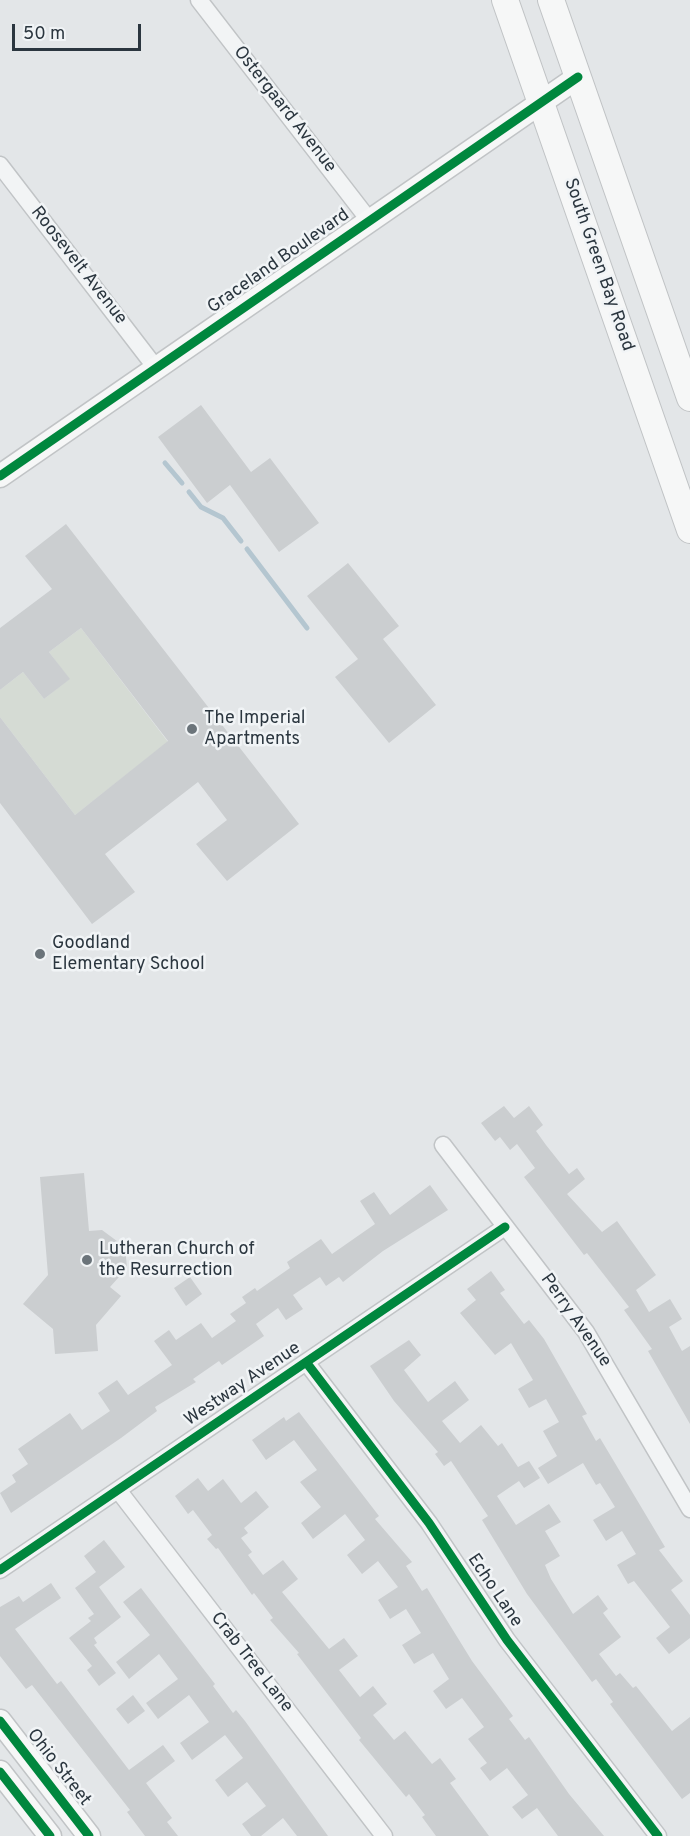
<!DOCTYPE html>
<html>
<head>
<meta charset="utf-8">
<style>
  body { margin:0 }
  #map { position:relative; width:690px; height:1836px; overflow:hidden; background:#e3e6e8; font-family:Overpass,sans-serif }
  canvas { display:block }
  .scale { position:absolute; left:12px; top:24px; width:129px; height:27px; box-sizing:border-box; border:3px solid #2b363f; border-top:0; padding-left:8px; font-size:18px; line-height:21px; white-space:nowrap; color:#2b363f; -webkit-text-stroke:4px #f1f4f6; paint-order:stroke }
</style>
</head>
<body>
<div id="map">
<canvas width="690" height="1836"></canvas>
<div class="scale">50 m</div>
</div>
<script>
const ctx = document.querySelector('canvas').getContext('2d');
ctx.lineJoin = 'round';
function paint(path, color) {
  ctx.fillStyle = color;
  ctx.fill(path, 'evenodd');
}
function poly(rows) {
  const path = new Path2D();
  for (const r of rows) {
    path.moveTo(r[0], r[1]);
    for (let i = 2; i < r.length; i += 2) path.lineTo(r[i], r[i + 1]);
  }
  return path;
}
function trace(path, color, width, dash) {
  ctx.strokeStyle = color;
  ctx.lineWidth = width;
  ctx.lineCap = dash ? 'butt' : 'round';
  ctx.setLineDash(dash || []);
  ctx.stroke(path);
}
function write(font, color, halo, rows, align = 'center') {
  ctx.font = font + ' Overpass,sans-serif';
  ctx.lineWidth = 5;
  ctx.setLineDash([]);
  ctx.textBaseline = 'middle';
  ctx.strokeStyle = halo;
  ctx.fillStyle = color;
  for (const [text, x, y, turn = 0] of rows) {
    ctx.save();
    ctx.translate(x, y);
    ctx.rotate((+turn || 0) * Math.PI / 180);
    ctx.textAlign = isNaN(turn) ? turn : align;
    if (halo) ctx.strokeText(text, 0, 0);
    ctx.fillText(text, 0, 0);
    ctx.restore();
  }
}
paint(poly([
  [81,628,168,742,75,815,0,717,0,690,23,672,44,699,69,679,49,652]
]), '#d5dbd4');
trace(poly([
  [165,463,182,483],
  [189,492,201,507,223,518,241,541],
  [247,549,307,628]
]), '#b4c6d0', 5);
paint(poly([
  [201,405,251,472,270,458,319,523,279,552,230,485,207,503,158,437],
  [66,524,299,824,227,881,196,844,227,820,198,782,105,854,135,892,92,924,0,803,0,717,75,815,168,741,81,628,49,652,70,679,44,699,23,672,0,690,0,628,52,589,25,556],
  [348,563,399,626,383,639,436,705,389,743,335,677,358,659,307,596],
  [504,1106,514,1118,529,1106,543,1125,536,1131,546,1145,569,1174,577,1168,585,1179,567,1194,602,1232,617,1221,656,1275,636,1290,649,1312,670,1299,682,1319,669,1327,682,1351,690,1346,690,1424,648,1351,652,1349,624,1310,629,1307,587,1253,584,1255,524,1177,535,1168,517,1144,510,1150,500,1137,495,1141,481,1123],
  [84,1173,89,1231,102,1230,125,1247,127,1268,110,1287,121,1296,96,1325,98,1351,55,1354,53,1329,23,1304,48,1275,40,1177],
  [430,1185,448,1210,383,1251,343,1282,339,1277,326,1286,320,1277,293,1295,303,1309,286,1320,278,1308,256,1324,264,1336,222,1365,219,1361,193,1379,196,1382,155,1407,157,1411,121,1438,11,1513,0,1493,16,1482,12,1475,28,1464,18,1449,70,1413,82,1430,110,1411,98,1393,117,1380,128,1395,172,1365,154,1341,169,1330,176,1340,201,1323,212,1338,236,1321,230,1314,246,1303,242,1297,255,1288,257,1291,290,1268,287,1262,321,1239,332,1254,375,1224,360,1201,374,1192,390,1215],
  [491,1271,505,1290,500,1293,524,1324,529,1320,544,1339,587,1414,582,1416,596,1441,600,1438,665,1547,659,1550,683,1581,671,1590,690,1615,690,1638,669,1654,656,1638,670,1627,634,1581,628,1584,617,1565,636,1554,622,1531,606,1541,593,1520,615,1507,607,1494,600,1483,596,1485,583,1463,548,1484,538,1468,557,1456,543,1431,559,1422,546,1399,529,1408,518,1389,533,1380,511,1343,495,1355,460,1313,476,1300,467,1289],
  [190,1277,202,1294,186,1306,174,1288],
  [409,1340,421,1355,404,1370,428,1402,455,1381,469,1400,442,1421,460,1443,481,1425,498,1446,502,1443,518,1467,529,1461,540,1478,524,1488,519,1481,497,1496,516,1525,549,1504,561,1522,545,1531,560,1556,545,1565,551,1579,573,1614,598,1595,608,1609,603,1613,621,1637,599,1654,616,1676,620,1673,633,1688,636,1686,672,1731,690,1717,690,1793,682,1799,610,1704,613,1702,596,1679,592,1682,527,1594,482,1520,488,1516,451,1461,444,1466,435,1454,438,1452,394,1401,370,1366],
  [299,1412,379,1516,375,1519,412,1562,406,1566,422,1591,427,1588,472,1661,513,1716,509,1719,525,1740,529,1737,569,1794,604,1836,558,1836,537,1808,522,1819,512,1807,528,1795,507,1768,490,1781,480,1768,487,1763,468,1739,484,1727,462,1698,446,1709,433,1691,449,1679,433,1653,414,1664,402,1645,421,1633,406,1609,390,1619,378,1600,398,1587,378,1561,362,1574,347,1555,365,1540,345,1514,313,1539,301,1523,321,1507,300,1482,317,1470,294,1440,266,1460,252,1440,284,1417,286,1421],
  [198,1478,208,1491,223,1479,241,1503,256,1491,269,1507,244,1528,248,1533,241,1538,252,1552,248,1555,263,1575,283,1560,298,1579,282,1592,329,1649,344,1638,358,1656,339,1670,360,1697,373,1686,387,1704,373,1715,394,1740,405,1731,432,1764,440,1758,456,1779,450,1783,489,1836,436,1836,422,1817,425,1815,409,1794,406,1797,359,1740,361,1738,297,1654,299,1653,270,1620,273,1618,254,1593,252,1595,218,1548,216,1549,207,1539,212,1535,193,1510,188,1514,175,1496],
  [104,1540,125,1567,99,1587,121,1617,94,1638,97,1643,94,1645,116,1673,99,1686,87,1670,92,1666,69,1638,91,1621,88,1618,94,1614,75,1588,96,1572,84,1556],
  [51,1583,61,1598,15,1629,57,1684,61,1681,129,1770,163,1745,175,1761,146,1783,172,1818,167,1822,178,1836,145,1836,127,1812,130,1810,32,1685,26,1689,0,1656,0,1607,19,1596,23,1602],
  [141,1588,215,1684,213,1686,233,1713,236,1710,245,1721,328,1836,297,1836,283,1818,261,1836,251,1836,242,1824,266,1806,247,1782,228,1797,215,1780,243,1758,225,1735,192,1760,180,1743,209,1722,189,1695,158,1719,146,1703,178,1679,159,1654,129,1679,116,1662,150,1635,123,1602],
  [133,1695,145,1711,128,1724,116,1709]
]), '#cbced0');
const street = poly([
  [199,0,369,220],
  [0,165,156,368],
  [443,1145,586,1332,690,1509],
  [306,1362,429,1523,507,1640,658,1836],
  [118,1490,384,1836],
  [0,1570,505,1227]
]);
const secondary = poly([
  [0,476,578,77],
  [0,1721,89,1836],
  [0,1772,50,1836]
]);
const primary = poly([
  [505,0,690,530],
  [551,0,690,398]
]);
trace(street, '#c1c4c6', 19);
trace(secondary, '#c1c4c6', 25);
trace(primary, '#c0c3c5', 28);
trace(street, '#f2f4f5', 16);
trace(secondary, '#f6f7f7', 22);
trace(primary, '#f6f7f7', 26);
trace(poly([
  [0,476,578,77],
  [306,1362,429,1523,507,1640,658,1836],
  [0,1570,505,1227],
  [0,1721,89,1836],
  [0,1772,50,1836]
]), '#00873e', 9);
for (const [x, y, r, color] of [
  [192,729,6,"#6b747a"],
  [40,954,6,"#6b747a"],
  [87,1260,6,"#6b747a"]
]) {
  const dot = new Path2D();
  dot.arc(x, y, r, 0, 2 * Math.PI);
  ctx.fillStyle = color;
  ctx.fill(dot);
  trace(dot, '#f1f4f6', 2);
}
write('18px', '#2b363f', '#f1f4f6', [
  ["Ostergaard Avenue",284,110,52],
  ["Graceland Boulevard",279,262,-35],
  ["South Green Bay Road",598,265,71],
  ["Roosevelt Avenue",78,266,52],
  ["Perry Avenue",575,1321,55],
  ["Westway Avenue",243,1385,-34],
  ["Echo Lane",494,1591,56],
  ["Crab Tree Lane",251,1663,52],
  ["Ohio Street",58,1768,52]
]);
write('18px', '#2b363f', '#f1f4f6', [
  ["The Imperial",204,719],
  ["Apartments",204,740],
  ["Goodland",52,944],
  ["Elementary School",52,965],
  ["Lutheran Church of",99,1250],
  ["the Resurrection",99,1271]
], 'left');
</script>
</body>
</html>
